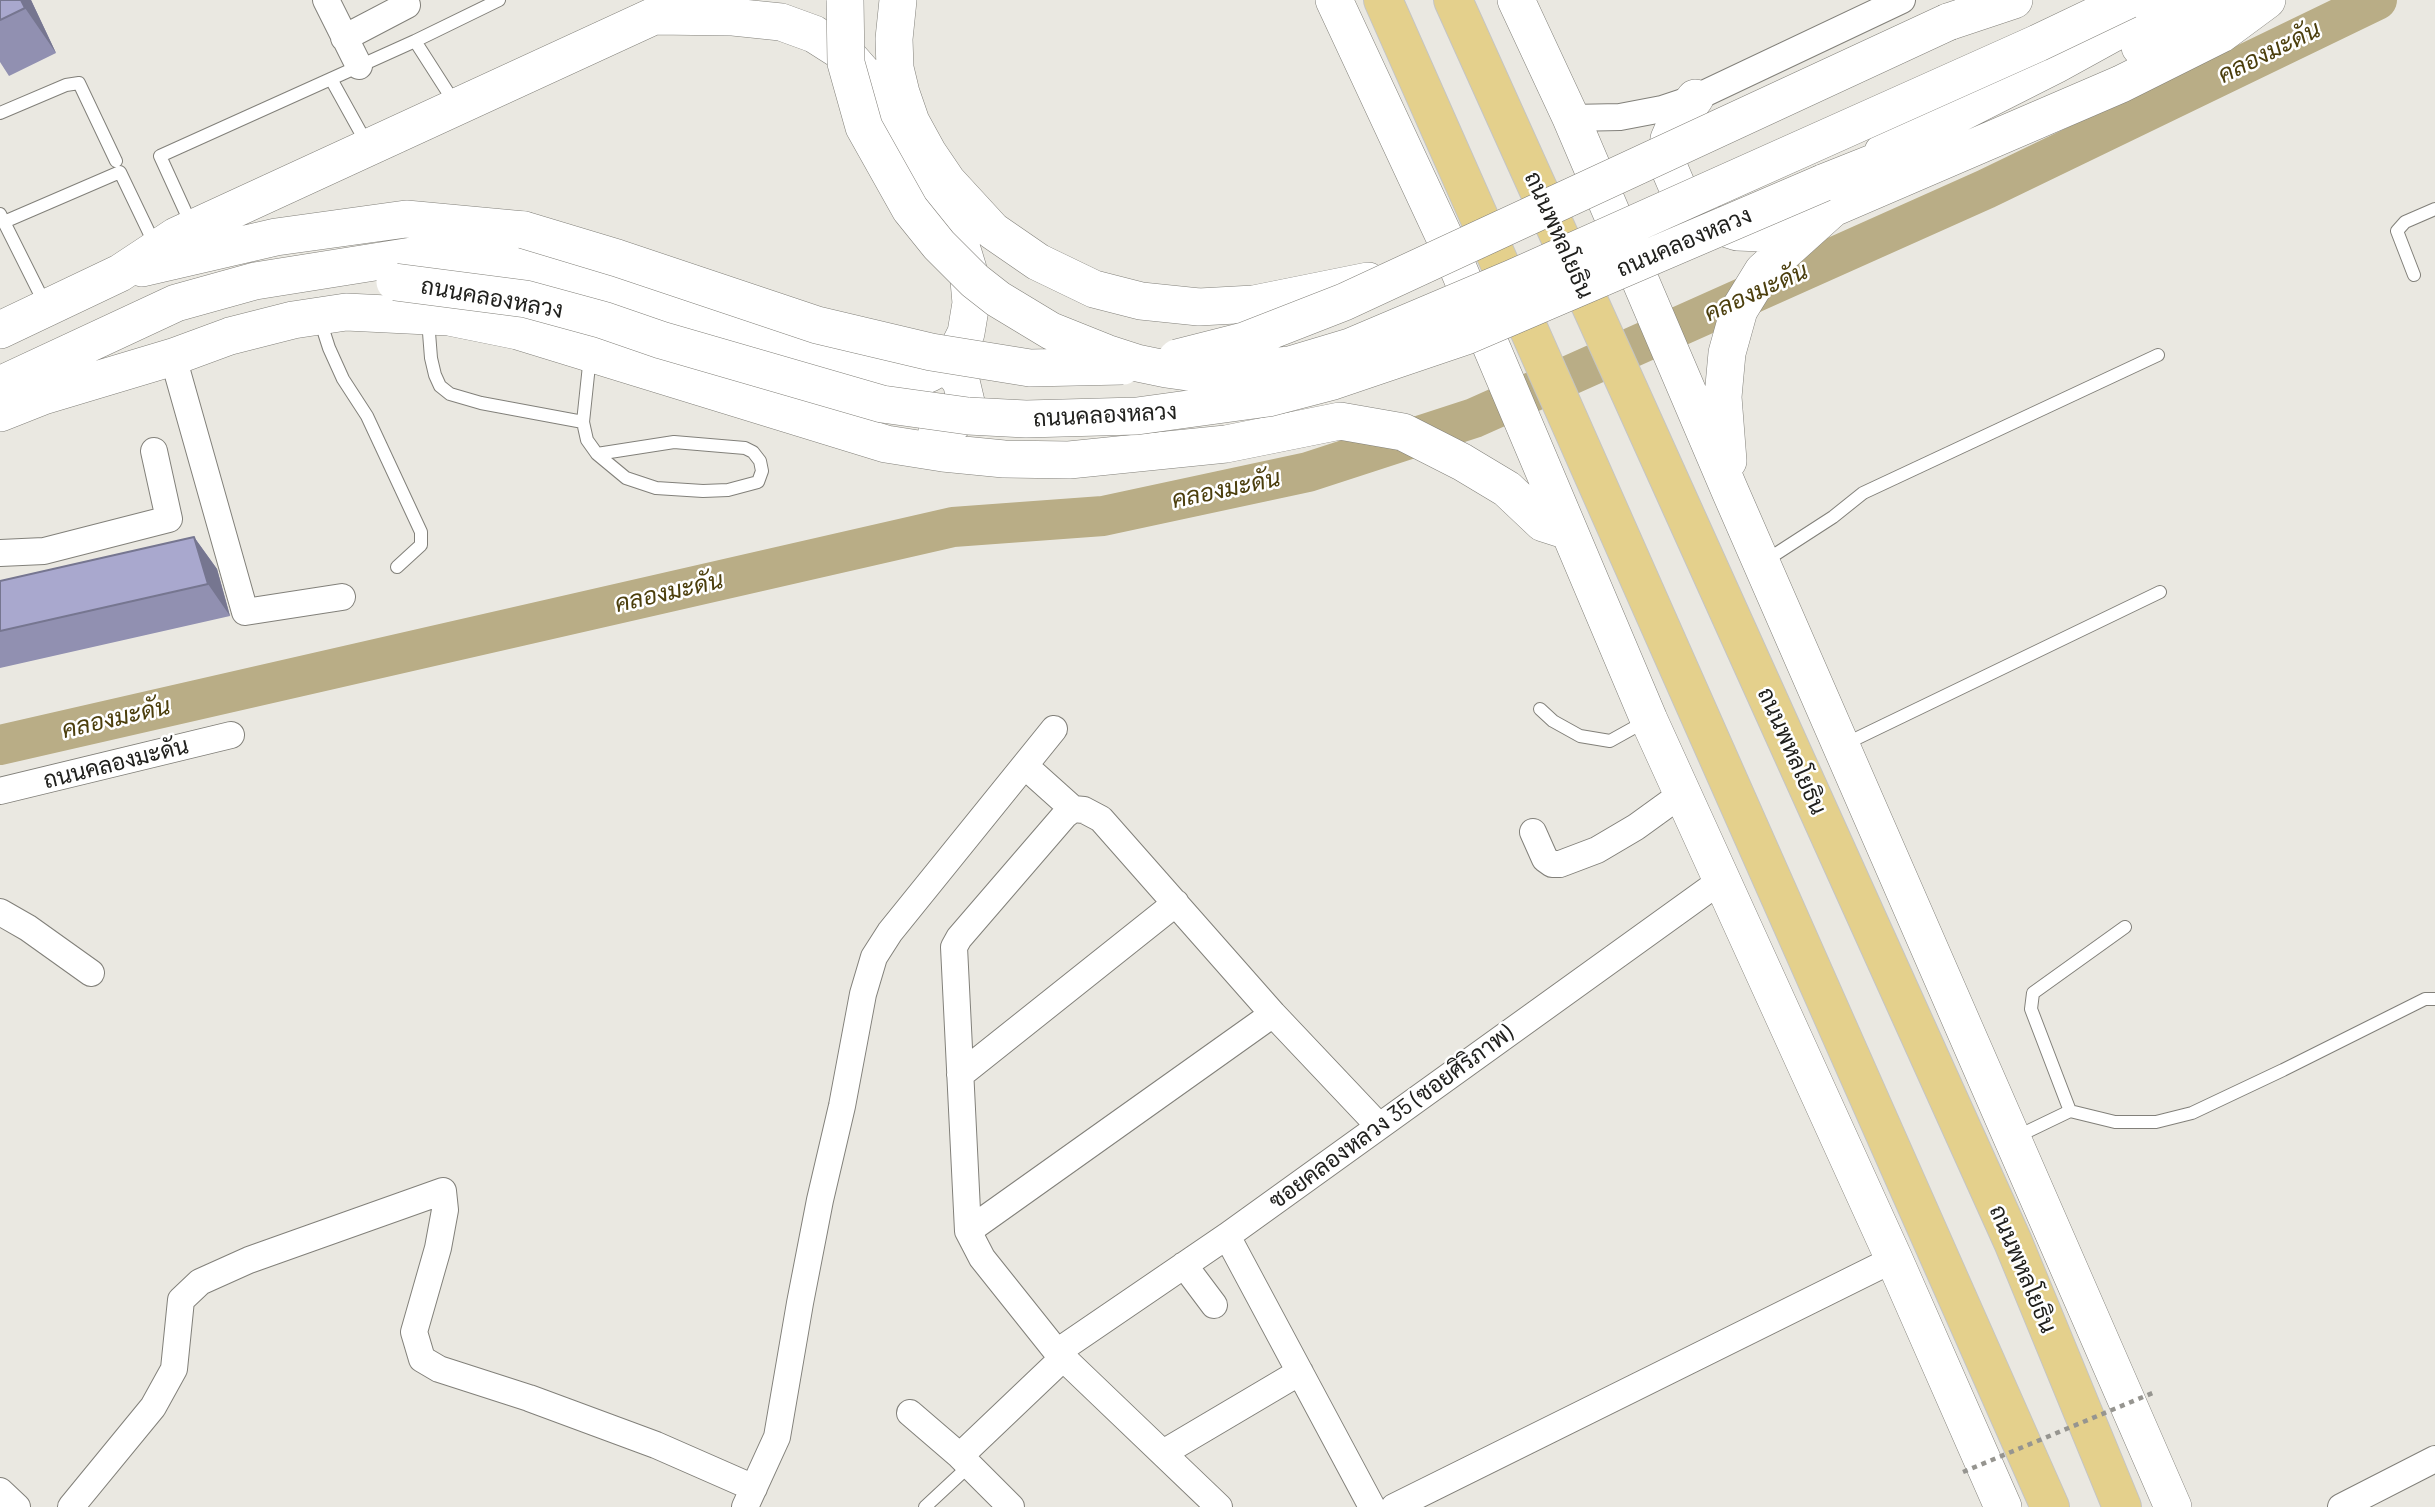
<!DOCTYPE html>
<html>
<head>
<meta charset="utf-8">
<style>
  body { margin:0 }
  canvas { display:block; background:#eae8e1 }
</style>
</head>
<body>
<canvas width="2435" height="1507"></canvas>
<script>
const ctx = document.querySelector('canvas').getContext('2d');
ctx.lineJoin = 'round';
function poly(rows) {
  const path = new Path2D();
  for (const r of rows) {
    path.moveTo(r[0], r[1]);
    for (let i = 2; i < r.length; i += 2) path.lineTo(r[i], r[i + 1]);
  }
  return path;
}
function trace(path, color, width, dash) {
  ctx.strokeStyle = color;
  ctx.lineWidth = width;
  ctx.lineCap = dash ? 'butt' : 'round';
  ctx.setLineDash(dash || []);
  ctx.stroke(path);
}
function paint(path, color) {
  ctx.fillStyle = color;
  ctx.fill(path, 'evenodd');
}
function write(font, color, halo, rows, align = 'center') {
  ctx.font = font + ' Barlow,Sarabun,sans-serif';
  ctx.lineWidth = 5;
  ctx.setLineDash([]);
  ctx.textBaseline = 'middle';
  ctx.strokeStyle = halo;
  ctx.fillStyle = color;
  for (const [text, x, y, turn = 0] of rows) {
    ctx.save();
    ctx.translate(x, y);
    ctx.rotate((+turn || 0) * Math.PI / 180);
    ctx.textAlign = isNaN(turn) ? turn : align;
    if (halo) ctx.strokeText(text, 0, 0);
    ctx.fillText(text, 0, 0);
    ctx.restore();
  }
}
trace(poly([
  [0,745,953,527,1103,516,1308,472,1474,418,1986,189,2377,0]
]), '#b9ad86', 40);
const service = poly([
  [415,41,456,105],
  [331,79,367,144],
  [0,113,66,85,79,83,116,161],
  [0,214,45,304],
  [4,222,120,172,155,245],
  [191,224,160,156,415,41,499,0],
  [2414,275,2397,231,2405,222,2435,209],
  [320,320,329,348,343,379,367,416,421,532,421,545,397,567],
  [428,320,431,358,435,375,440,386,450,394,481,403,583,422],
  [590,356,583,422,587,440,597,454,626,478,656,488,703,491,728,490,758,482,762,471,760,461,753,452,745,448,674,442,597,454],
  [1765,561,1833,517,1863,493,2158,355],
  [1540,709,1553,721,1580,736,1610,741,1646,721],
  [1845,744,2160,592],
  [2070,1111,2031,1009,2033,993,2125,927],
  [2016,1137,2070,1111,2115,1122,2156,1122,2192,1113,2283,1070,2425,999,2435,999],
  [925,1507,968,1467]
]);
const minor = poly([
  [326,0,359,66],
  [344,38,407,5],
  [1571,118,1620,117,1662,109,1695,98,1902,0],
  [173,357,245,612,342,597],
  [0,553,44,551,169,519,154,451],
  [1025,766,1073,809],
  [0,791,231,735],
  [1533,832,1545,859,1552,864,1560,864,1597,850,1636,827,1683,793],
  [0,912,28,928,91,973],
  [960,1075,1176,903],
  [968,1231,1273,1014],
  [1227,1236,1372,1507],
  [1184,1265,1214,1305],
  [1057,1352,1227,1236,1723,879],
  [910,1413,960,1456,1011,1507],
  [1163,1453,1300,1372],
  [960,1456,1064,1357],
  [0,1491,17,1507],
  [71,1507,153,1407,174,1369,181,1300,200,1282,249,1260,443,1191,445,1210,438,1248,414,1332,422,1359,439,1369,529,1398,656,1445,754,1488],
  [745,1507,777,1437,800,1303,820,1200,842,1106,863,994,874,957,890,932,1054,729],
  [1219,1507,1057,1352,982,1258,968,1231,954,947,959,938,1065,815,1073,809,1084,810,1101,819,1273,1014,1378,1125],
  [1394,1507,1894,1259],
  [2341,1507,2435,1459]
]);
const secondary = poly([
  [898,0,894,39,895,68,901,93,911,122,928,153,947,181,993,231,1038,262,1094,289,1141,301,1199,307,1254,304,1368,281],
  [1334,0,1450,249,1649,720,1894,1259,2003,1507],
  [1516,0,1571,118,1730,491,2173,1507],
  [1948,22,2014,0],
  [2140,47,2221,0],
  [1695,98,1675,125,1669,139,1667,153,1670,170,1682,198,1700,220,1737,232,1762,233,1817,213],
  [1883,152,2055,65,2124,27,2166,0],
  [1823,183,1911,148],
  [142,268,276,237,406,219,524,230],
  [0,330,120,273,176,236,654,16,674,3],
  [0,385,176,303,255,281,412,256,513,263,615,288,894,373,928,374,952,361,966,333,971,303,968,269,958,236,899,144,868,79,847,55,814,34,781,22,733,17,654,16],
  [43,396,173,357,230,336,293,320,346,312,449,317,518,331,886,444,943,453,1004,459,1069,460,1226,444,1340,421,1403,432,1462,462,1507,489,1543,523,1568,531],
  [0,413,43,396,62,383],
  [937,430,946,428,954,422,964,412,966,402,961,381,947,365],
  [1728,461,1723,397,1727,353,1739,310,1763,271,1833,208,2121,84,2221,34,2267,0]
]);
const trunk = poly([
  [1383,0,2050,1507],
  [1453,0,2013,1242,2122,1507]
]);
trace(service, '#82807a', 14);
trace(minor, '#82807a', 28);
trace(secondary, '#82807a', 38);
trace(trunk, '#c5c5c4', 40);
trace(service, '#fff', 12);
trace(minor, '#fff', 26);
trace(secondary, '#fff', 37);
trace(trunk, '#e4d08c', 38);
const secondaryBridge = poly([
  [845,0,846,63,864,127,910,209,939,245,975,281,998,299,1051,331,1106,353,1137,363,1166,369,1202,374,1290,365,1350,347,1513,278,2038,43,2128,0],
  [524,230,617,258,817,325,931,352,1030,368,1123,366],
  [395,282,526,299,603,320,661,340,882,404,968,416,1026,419,1137,416,1268,398,1333,381,1466,336,1823,183],
  [1177,358,1244,341,1344,302,1948,22]
]);
trace(secondaryBridge, '#82807a', 38, []);
trace(poly([
  [1963,1472,2155,1392]
]), '#969590', 4.5, [5, 5]);
trace(secondaryBridge, '#fff', 37);
paint(poly([
  [0,0,31,0,56,53,9,76,0,62],
  [194,537,217,569,230,616,0,668,0,581]
]), '#9190b1');
paint(poly([
  [21,0,31,0,56,53,25,8],
  [194,537,217,569,230,616,208,584]
]), '#767690');
const building = poly([
  [0,0,21,0,25,8,0,20,0,0],
  [194,537,208,584,0,631,0,581,194,537]
]);
paint(building, '#a9a8ce');
trace(building, '#767690', 2);
write('23px', '#21211e', '#fff', [
  ["ถนนพหลโยธิน",1559,235,66],
  ["ถนนคลองหลวง",1684,242,-23],
  ["ถนนคลองหลวง",492,298,10],
  ["ถนนคลองหลวง",1105,415,-3],
  ["ถนนพหลโยธิน",1792,751,66],
  ["ถนนคลองมะดัน",116,763,-14],
  ["ซอยคลองหลวง 35 (ซอยศิริภาพ)",1391,1117,-36],
  ["ถนนพหลโยธิน",2023,1269,67]
]);
write('italic 24px', '#4b3e0c', '#fff', [
  ["คลองมะดัน",2269,52,-26],
  ["คลองมะดัน",1756,292,-24],
  ["คลองมะดัน",1226,489,-12],
  ["คลองมะดัน",669,592,-13],
  ["คลองมะดัน",116,718,-13]
]);
</script>
</body>
</html>
